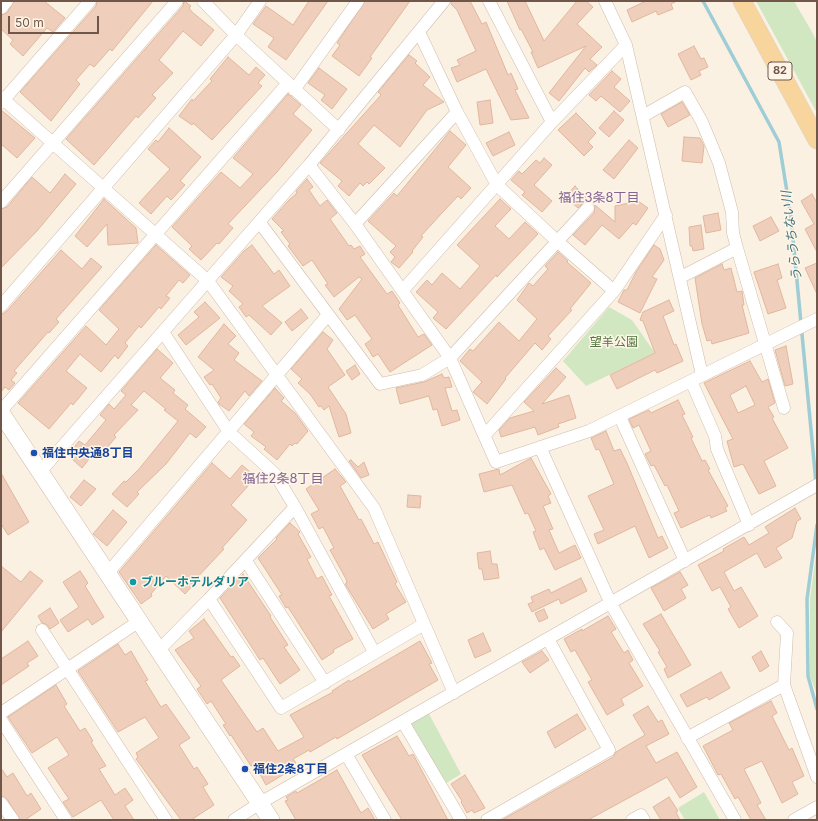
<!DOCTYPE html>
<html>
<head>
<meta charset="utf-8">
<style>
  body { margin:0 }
  #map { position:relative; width:818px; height:821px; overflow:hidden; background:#fbf1e2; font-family:Inter,sans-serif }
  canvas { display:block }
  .frame { position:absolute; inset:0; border:2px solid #71574a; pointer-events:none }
  .scale { position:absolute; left:8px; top:16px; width:91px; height:18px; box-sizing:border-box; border:2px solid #71574a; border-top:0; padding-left:5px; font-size:12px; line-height:14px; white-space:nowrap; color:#71574a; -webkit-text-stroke:3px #fef5e7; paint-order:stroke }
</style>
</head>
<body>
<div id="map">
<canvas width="818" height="821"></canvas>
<div class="frame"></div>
<div class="scale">50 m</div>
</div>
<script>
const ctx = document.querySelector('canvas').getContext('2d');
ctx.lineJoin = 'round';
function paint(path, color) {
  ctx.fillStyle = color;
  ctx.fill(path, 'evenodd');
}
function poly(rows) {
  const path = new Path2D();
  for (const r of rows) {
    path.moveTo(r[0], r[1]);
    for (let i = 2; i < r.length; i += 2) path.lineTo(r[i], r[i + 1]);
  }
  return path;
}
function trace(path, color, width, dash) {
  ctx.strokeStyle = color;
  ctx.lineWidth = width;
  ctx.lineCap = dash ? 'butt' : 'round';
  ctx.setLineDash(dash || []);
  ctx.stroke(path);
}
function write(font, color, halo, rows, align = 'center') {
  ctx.font = font + ' Inter,"Noto Sans JP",sans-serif';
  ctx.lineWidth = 3;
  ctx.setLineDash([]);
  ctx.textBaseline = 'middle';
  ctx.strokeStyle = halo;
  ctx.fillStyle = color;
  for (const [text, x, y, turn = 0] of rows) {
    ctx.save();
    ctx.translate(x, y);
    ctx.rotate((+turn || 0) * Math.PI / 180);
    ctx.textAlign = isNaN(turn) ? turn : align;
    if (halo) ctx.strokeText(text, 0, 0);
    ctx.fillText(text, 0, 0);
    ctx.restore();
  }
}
paint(poly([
  [756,1,794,1,812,32,817,42,817,113],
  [609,307,632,320,655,353,586,386,563,361],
  [817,547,817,695,810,676,810,599],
  [428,712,461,774,443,785,407,722],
  [704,792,720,820,685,820,678,808]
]), '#d1e7c1');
trace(poly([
  [703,1,779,142,791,217,816,483],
  [817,525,807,599,808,676,817,709]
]), '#9ecdd5', 3.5);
const building = poly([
  [14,1,44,1,65,18,53,32,47,28,23,56,10,44,13,40,1,29,1,15,7,13,14,1],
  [97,1,153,1,112,51,110,49,94,67,90,64,76,80,80,84,51,121,20,92,96,6,97,1],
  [184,1,191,6,189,8,192,12,214,30,201,46,183,31,159,60,173,73,152,95,156,98,138,118,136,116,94,165,66,139,183,6,184,1],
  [309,1,328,1,286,60,268,47,274,38,253,24,266,6,293,25,309,1],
  [365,1,410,1,370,57,372,58,359,76,332,56,340,45,337,43,365,1],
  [451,1,470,1,482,24,486,22,508,75,511,73,518,89,515,90,529,118,511,120,486,69,457,82,451,68,460,65,457,60,476,51,457,10,451,4,451,1],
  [507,1,525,1,544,41,577,1,586,1,593,7,577,24,602,47,590,59,597,65,589,72,585,68,559,101,549,93,586,46,538,68,531,52,533,52,521,29,520,30,507,1],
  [646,1,677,1,671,4,673,9,658,15,656,11,632,22,627,10,646,1],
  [694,46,701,59,704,58,708,67,699,71,701,75,691,80,678,54,694,46],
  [409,55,417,61,415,63,430,77,423,85,444,102,427,110,400,147,374,125,358,144,385,168,369,184,367,182,363,186,360,183,349,196,338,186,342,181,320,163,381,95,378,92,409,55],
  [228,57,249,75,256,67,265,75,258,83,262,86,212,140,193,123,192,125,179,116,192,99,193,101,212,81,210,79,228,57],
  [319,68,347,89,332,109,321,100,325,95,308,83,319,68],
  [612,71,621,79,614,87,630,101,620,112,601,96,596,101,589,95,612,71],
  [288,94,301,105,293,114,312,130,277,172,228,224,233,228,219,244,217,243,201,260,189,249,192,246,172,227,221,172,240,188,253,174,233,158,288,94],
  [490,100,493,123,480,125,477,102,490,100],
  [682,102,690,115,668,127,661,114,682,102],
  [1,110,35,138,17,158,1,144,1,110],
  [614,111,624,120,609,137,599,128,614,111],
  [576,113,596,133,588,142,593,147,584,156,558,130,576,113],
  [169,128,201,157,180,181,185,185,171,200,167,196,151,214,139,203,170,169,148,149,156,140,158,142,169,128],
  [450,131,466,145,448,167,471,188,461,199,458,196,442,213,421,236,423,237,412,251,413,252,399,268,391,262,395,257,390,252,396,246,368,221,394,193,397,196,450,131],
  [509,132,515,145,493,156,486,143,509,132],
  [684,137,700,138,704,146,702,163,682,161,684,137],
  [629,140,638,148,614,179,603,170,629,140],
  [544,158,552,165,534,185,552,201,542,212,522,195,525,192,511,180,519,171,522,174,536,160,540,163,544,158],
  [65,174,76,184,37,231,1,268,1,209,7,207,32,177,50,193,65,174],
  [307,179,313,187,309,190,320,206,327,200,337,213,330,219,349,246,351,245,354,249,360,246,365,254,360,257,387,294,392,291,400,303,398,305,418,337,424,334,432,345,390,372,378,354,373,357,365,344,372,339,355,315,347,320,339,309,362,279,359,277,334,297,325,285,328,284,312,260,303,266,288,246,290,244,281,232,284,231,272,219,289,200,297,193,296,191,307,179],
  [575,186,589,201,583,203,578,208,565,197,575,186],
  [812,194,817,203,817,252,805,229,814,224,801,201,812,194],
  [104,199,136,228,138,243,108,245,107,224,87,247,75,236,104,199],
  [500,199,511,209,495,226,509,239,525,222,538,234,497,277,496,275,446,329,433,318,438,312,416,292,427,280,432,285,442,273,460,289,480,266,457,245,500,199],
  [638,201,648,208,636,225,633,223,619,239,602,225,585,245,573,235,594,213,595,205,615,222,615,206,638,201],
  [718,213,721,230,706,233,703,216,718,213],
  [771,217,779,231,760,241,753,226,771,217],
  [701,225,704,249,693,251,692,246,690,246,689,227,701,225],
  [156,245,190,275,183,283,179,280,166,296,170,298,161,309,159,307,141,328,139,326,125,343,128,346,118,359,115,355,101,372,80,354,66,371,87,388,73,405,71,403,49,429,18,403,86,326,106,345,119,329,99,310,156,245],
  [252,245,274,274,279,270,290,286,262,306,282,323,271,335,249,315,246,317,239,307,243,304,229,291,233,286,221,277,244,251,252,245],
  [654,245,660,249,664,260,652,277,657,279,640,313,618,302,624,290,627,290,636,272,654,245],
  [61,250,82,269,91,258,102,267,56,319,59,322,49,333,48,332,14,371,17,373,11,380,15,383,9,390,5,387,1,392,1,315,7,311,61,250],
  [558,252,568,261,567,262,591,283,570,309,572,310,548,336,551,339,542,350,535,343,505,378,506,379,487,404,473,392,482,382,460,361,470,349,473,351,499,322,519,341,537,319,517,300,529,283,533,286,548,269,545,266,558,252],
  [817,263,817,294,805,268,817,263],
  [722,264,724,270,731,268,737,292,742,291,744,305,742,305,749,333,712,344,711,340,707,341,702,324,695,278,722,264],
  [778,264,782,278,777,280,786,308,768,314,754,272,778,264],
  [669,300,674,311,663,316,674,345,676,344,683,361,657,373,655,370,617,389,610,375,655,353,643,321,640,320,643,312,669,300],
  [205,302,220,318,186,345,178,335,199,317,194,312,205,302],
  [301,309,308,318,292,331,285,322,301,309],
  [224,324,236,336,228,344,239,353,234,360,262,381,249,396,245,391,229,411,219,404,218,402,221,398,212,384,210,385,204,377,214,370,198,357,224,324],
  [323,332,333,340,327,349,345,375,328,387,346,414,351,433,339,437,329,406,324,410,321,406,319,407,310,394,298,383,302,379,291,369,323,332],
  [786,346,793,384,785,386,775,350,786,346],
  [157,349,173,363,160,378,175,390,173,393,188,405,185,409,206,427,196,438,190,433,166,464,137,492,139,494,127,507,112,494,124,481,126,482,139,469,178,421,164,410,166,409,144,391,131,405,138,410,114,435,116,437,101,455,96,450,82,468,72,459,76,453,72,450,79,441,85,445,106,420,100,415,109,404,114,409,126,395,121,391,157,349],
  [750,361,762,382,768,379,775,403,768,407,774,417,772,418,788,448,764,461,776,486,759,494,743,464,734,467,727,441,733,439,704,383,750,361],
  [746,386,755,405,738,413,730,395,746,386],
  [355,365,360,374,352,380,346,371,355,365],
  [556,368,566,377,542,404,569,395,576,418,558,424,559,427,538,435,535,427,501,437,499,430,510,418,534,411,524,402,556,368],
  [442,374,444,378,449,377,452,387,445,388,452,411,457,410,460,420,442,426,437,409,433,410,429,396,400,404,396,388,424,382,442,374],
  [275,388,284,398,281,401,295,413,308,431,297,444,295,443,292,446,290,444,277,460,264,449,266,447,251,436,254,432,244,424,275,388],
  [678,400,685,414,682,415,693,437,691,438,702,461,705,460,710,469,708,470,728,506,725,508,727,511,711,518,710,515,705,517,681,528,674,513,679,511,667,485,665,486,654,465,651,466,645,454,651,451,639,425,633,428,629,419,649,410,651,413,678,400],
  [606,431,614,451,620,449,627,463,658,538,662,536,668,548,649,558,635,526,598,544,594,534,604,530,588,496,614,484,599,449,596,450,591,438,606,431],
  [531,458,551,494,548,496,551,503,543,506,553,529,549,530,559,553,575,545,581,558,555,570,544,548,540,550,533,532,536,531,528,513,525,514,512,485,484,492,479,474,499,469,500,475,531,458],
  [351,460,358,467,364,462,369,475,361,478,349,461,351,460],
  [212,463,230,479,242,465,256,477,231,505,247,520,222,548,224,549,192,583,193,585,185,594,166,576,151,594,152,596,141,604,119,572,212,463],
  [335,469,346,482,340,486,359,520,361,519,374,544,378,542,397,582,395,584,406,602,386,614,389,619,373,629,345,584,347,583,346,579,330,550,334,548,323,527,319,529,311,514,319,510,306,489,335,469],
  [1,473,29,522,8,535,1,524,1,473],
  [84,480,96,489,81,506,70,497,84,480],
  [408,495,421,496,420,508,407,507,408,495],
  [795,508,801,519,797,521,792,538,776,548,782,558,765,568,757,553,724,572,734,591,741,587,758,616,739,628,728,609,731,607,720,587,712,591,698,565,724,551,723,549,744,537,749,545,769,533,765,527,795,508],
  [113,510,127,522,107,546,93,534,113,510],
  [290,523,300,532,298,534,311,557,307,559,317,579,322,576,332,595,329,596,353,639,333,650,334,652,322,660,288,607,286,608,279,596,282,595,258,558,277,539,276,538,290,523],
  [490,551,492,564,497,564,499,578,484,580,482,569,479,569,477,553,490,551],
  [1,566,21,582,30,571,43,581,1,632,1,566],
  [80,571,88,583,85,586,104,617,92,625,88,619,68,632,60,620,79,607,63,582,80,571],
  [680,572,688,585,681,589,686,598,664,611,651,588,680,572],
  [243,574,271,616,270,617,288,645,284,647,300,670,280,684,263,658,260,660,220,598,243,574],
  [581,578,587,591,561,604,559,599,532,612,528,604,533,602,531,597,549,589,551,593,581,578],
  [50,608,59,623,50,629,46,624,42,623,38,616,50,608],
  [544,609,548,618,539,622,535,613,544,609],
  [661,614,691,665,668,678,664,669,667,667,658,652,660,651,643,624,661,614],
  [608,616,616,629,611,632,624,653,628,650,633,660,629,663,643,686,621,699,624,705,607,715,588,682,592,680,575,650,571,652,564,639,582,629,582,631,608,616],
  [204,619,231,657,233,656,240,666,221,680,257,732,263,728,278,751,304,737,290,715,333,692,332,691,349,680,350,682,420,641,432,663,429,664,438,680,337,739,336,737,310,752,309,750,293,759,296,763,284,770,286,773,266,785,254,764,251,766,231,735,230,736,223,725,226,724,211,701,207,704,197,689,201,686,175,650,194,638,189,631,204,619],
  [483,633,491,651,475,658,468,640,483,633],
  [28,641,38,656,27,663,29,666,1,685,1,659,28,641],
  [118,644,125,655,131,651,148,680,145,681,161,707,166,704,190,738,179,745,194,769,197,767,208,784,203,787,214,805,191,820,181,820,136,759,138,757,136,753,159,738,145,717,118,732,78,671,118,644],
  [542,651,549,660,530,673,522,662,542,651],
  [761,651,769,666,760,672,752,657,761,651],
  [721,672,730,688,709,700,707,697,687,707,680,695,721,672],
  [56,685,67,704,64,706,80,731,85,728,93,741,91,742,106,766,99,769,115,795,125,788,133,800,125,806,134,820,114,820,101,800,73,817,63,802,69,799,48,768,69,755,57,737,32,753,8,717,56,685],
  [771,701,777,713,772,716,789,750,792,748,804,776,792,782,798,794,782,803,762,761,744,769,761,803,757,805,766,820,751,820,738,797,735,799,721,774,718,775,703,746,733,730,729,723,771,701],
  [648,706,658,722,662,720,669,734,646,746,656,763,677,752,697,787,680,798,667,777,588,820,502,820,613,757,616,752,645,735,633,715,648,706],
  [577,714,586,729,555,748,547,732,577,714],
  [397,736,409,756,413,754,448,820,402,820,382,788,362,755,397,736],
  [1,768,7,777,13,773,27,796,31,793,41,809,25,820,20,820,7,799,1,796,1,768],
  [337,770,361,813,368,808,375,820,296,820,285,801,288,800,286,797,296,791,297,793,337,770],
  [465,775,485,808,474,813,472,810,467,813,461,802,462,801,451,784,465,775],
  [669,797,678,811,676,812,680,820,661,820,653,807,669,797]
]);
paint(building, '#efcfbb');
trace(building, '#e1b69c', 1);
const street = poly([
  [203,1,236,35,339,130],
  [444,1,309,165,355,224,450,358,496,462,589,431,817,319],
  [489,1,552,122],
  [605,1,626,45,702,375],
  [1,8,7,1],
  [419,32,457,112,497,185,558,242,614,291],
  [294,90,358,1],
  [1,97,208,281,374,508,454,693],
  [1,103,90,1],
  [643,116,685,92,702,122,719,163,732,212,733,233,737,248,784,408],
  [1,202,177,1],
  [260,223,380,384,422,375,450,358,588,208],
  [355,224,457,112],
  [681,277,737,248],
  [403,290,552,122,626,45],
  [1,306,236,35,260,1],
  [163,332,229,432,275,474,295,507,209,599],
  [691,381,715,436,717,449,749,525],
  [1,411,288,83],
  [620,417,685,561],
  [485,435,614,291,666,215],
  [540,447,611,604,735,820],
  [40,472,309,165],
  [295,507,374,652],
  [246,561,325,683],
  [107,574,327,316],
  [777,622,787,633,784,685,817,777],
  [42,630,166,820],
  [158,651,209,599,281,708,424,624],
  [1,713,138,622],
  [1,720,66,820],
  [403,722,461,820],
  [687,738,784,685],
  [346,754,385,820],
  [1,803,13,820],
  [234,820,260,803,817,485],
  [487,820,609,750,548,639],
  [632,820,641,815,644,820],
  [794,820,817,807]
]);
const secondary = poly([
  [1,413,271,820]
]);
const primary = poly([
  [742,1,817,140]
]);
trace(street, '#cebbac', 13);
trace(secondary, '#d0baa9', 18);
trace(primary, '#dad3d0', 19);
trace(street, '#fff', 12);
trace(secondary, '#fff', 17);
trace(primary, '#f7d59c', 18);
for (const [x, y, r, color] of [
  [34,453,4,"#1a4fb4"],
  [133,582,4,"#0f9aa8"],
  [245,769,4,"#1a4fb4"]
]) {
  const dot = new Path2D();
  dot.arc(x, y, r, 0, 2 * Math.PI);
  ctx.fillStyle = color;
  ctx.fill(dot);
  trace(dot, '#fef5e7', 1.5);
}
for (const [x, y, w] of [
  [780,71,24]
]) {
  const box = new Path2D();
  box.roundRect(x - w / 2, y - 9, w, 18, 3);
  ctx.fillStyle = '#fef5e7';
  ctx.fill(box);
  trace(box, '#71574a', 1);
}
write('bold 11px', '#71574a', null, [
  ["82",780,71]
]);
write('12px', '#527742', '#fef5e7', [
  ["望羊公園",614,342]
]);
write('bold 12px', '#164399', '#fef5e7', [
  ["福住中央通8丁目",42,453],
  ["福住2条8丁目",253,769]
], 'left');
write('bold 12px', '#0d838f', '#fef5e7', [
  ["ブルーホテルダリア",141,582]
], 'left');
write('13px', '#846594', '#fef5e7', [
  ["福住3条8丁目",599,198],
  ["福住2条8丁目",283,479]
]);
write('italic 13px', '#42737d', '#fef5e7', [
  ["うらうちない川",792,236,-97]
]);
</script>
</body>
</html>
